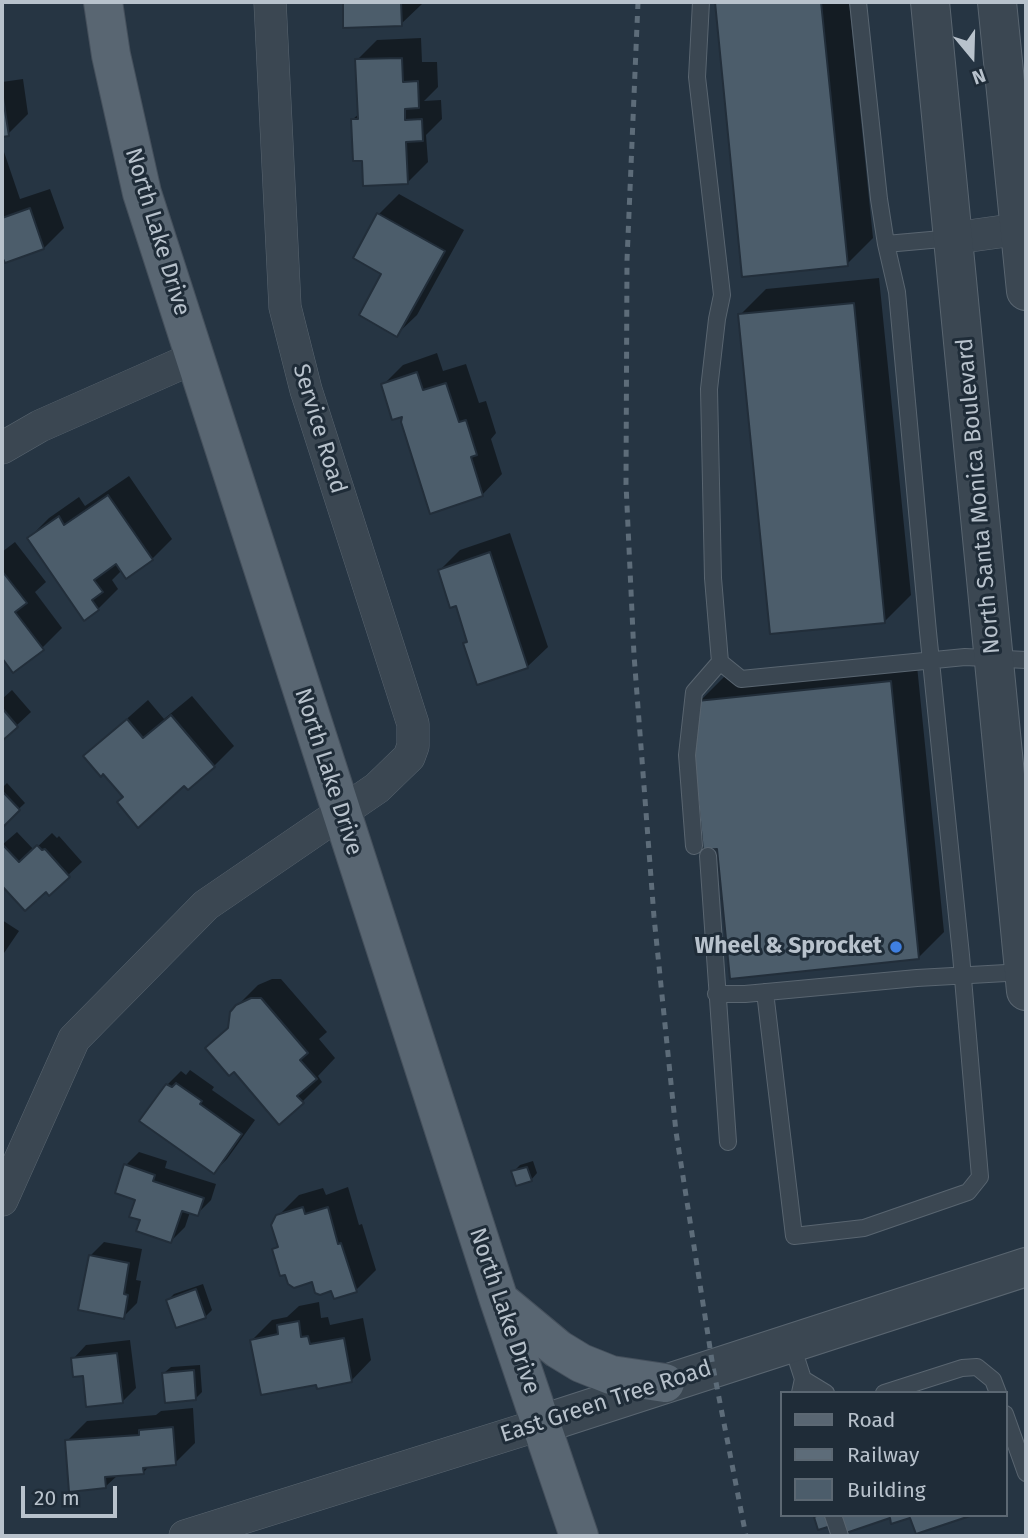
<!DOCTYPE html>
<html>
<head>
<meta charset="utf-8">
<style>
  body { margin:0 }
  #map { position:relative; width:1028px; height:1538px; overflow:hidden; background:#263543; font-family:"Fira Sans",sans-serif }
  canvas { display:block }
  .frame { position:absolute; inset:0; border:4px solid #b8c2cc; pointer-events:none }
  .legend { position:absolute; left:780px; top:1391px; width:228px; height:126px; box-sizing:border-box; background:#1f2c38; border:2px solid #5c6873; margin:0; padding:9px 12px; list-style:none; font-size:21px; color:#b8c2cc }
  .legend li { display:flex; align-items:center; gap:14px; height:35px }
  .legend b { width:35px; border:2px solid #5c6873 }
  .north { position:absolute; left:937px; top:21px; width:70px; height:70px; -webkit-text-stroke:5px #1f2c38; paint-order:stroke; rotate:161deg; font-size:19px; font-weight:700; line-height:28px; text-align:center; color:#b8c2cc }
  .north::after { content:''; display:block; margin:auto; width:24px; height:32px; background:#b8c2cc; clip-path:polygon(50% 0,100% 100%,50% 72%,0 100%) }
  .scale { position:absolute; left:21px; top:1486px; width:96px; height:32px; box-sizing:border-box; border:4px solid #b8c2cc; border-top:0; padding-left:9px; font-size:21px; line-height:24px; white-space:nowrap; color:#b8c2cc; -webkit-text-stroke:5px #1f2c38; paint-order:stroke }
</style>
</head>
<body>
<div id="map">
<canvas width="1028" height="1538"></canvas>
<div class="frame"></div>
<ul class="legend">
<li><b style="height:9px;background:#596672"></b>Road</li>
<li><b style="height:9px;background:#5d6c79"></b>Railway</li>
<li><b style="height:19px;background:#4c5d6b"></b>Building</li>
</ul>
<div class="north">N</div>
<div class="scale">20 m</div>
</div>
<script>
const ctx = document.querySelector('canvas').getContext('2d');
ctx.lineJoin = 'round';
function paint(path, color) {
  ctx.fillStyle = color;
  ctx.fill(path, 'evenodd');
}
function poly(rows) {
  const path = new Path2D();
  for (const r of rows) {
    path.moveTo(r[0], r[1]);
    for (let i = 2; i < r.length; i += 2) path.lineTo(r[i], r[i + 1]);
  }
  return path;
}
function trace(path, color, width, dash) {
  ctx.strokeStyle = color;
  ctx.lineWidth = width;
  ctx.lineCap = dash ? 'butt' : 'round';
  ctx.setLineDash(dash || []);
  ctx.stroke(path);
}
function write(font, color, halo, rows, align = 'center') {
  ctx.font = font + ' "Fira Sans",sans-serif';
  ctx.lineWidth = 6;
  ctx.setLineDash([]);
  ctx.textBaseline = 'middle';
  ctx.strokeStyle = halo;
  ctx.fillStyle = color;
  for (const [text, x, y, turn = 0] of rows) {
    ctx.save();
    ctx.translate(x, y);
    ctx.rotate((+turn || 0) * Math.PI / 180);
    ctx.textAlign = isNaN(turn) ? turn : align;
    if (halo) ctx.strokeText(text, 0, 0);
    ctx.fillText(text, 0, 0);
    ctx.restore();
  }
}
paint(poly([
  [344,2,422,2,422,4,401,24,345,26],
  [717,2,849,2,873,238,847,264,744,275],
  [421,38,422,62,437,62,438,87,424,101,441,100,442,119,426,135,428,162,407,183,364,159,353,119,360,113,357,60,377,40],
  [23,79,28,114,8,134,2,135,2,82],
  [3,149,20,199,50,189,64,228,44,248,2,255],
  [399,194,464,230,417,315,396,335,384,273,379,214],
  [879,278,911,595,885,621,740,315,766,289],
  [437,353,443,371,466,364,479,403,486,401,496,433,491,439,502,474,482,495,404,415,383,385,403,365],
  [129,476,172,539,152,559,122,570,112,580,118,589,98,609,29,538,49,518,79,497,85,506],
  [510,533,548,647,527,667,465,644,469,640,457,604,440,570,460,550],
  [15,542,46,582,35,592,62,628,42,648,13,670,2,655,2,552],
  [916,656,944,932,918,958,718,847,699,702,725,676],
  [12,690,31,712,2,739,2,699],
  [192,696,234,746,214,766,185,784,125,797,104,772,85,756,148,700,164,719],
  [7,783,25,803,2,825,2,788],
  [17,832,34,850,52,833,57,838,59,836,82,862,49,893,46,889,25,909,2,883,2,845],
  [2,920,19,931,2,956],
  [272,979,281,979,327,1032,319,1039,335,1058,318,1076,322,1082,302,1102,230,1026,237,1006,258,985],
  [190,1070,214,1087,212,1090,255,1120,227,1159,214,1172,167,1085,181,1071,186,1075],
  [139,1152,167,1161,165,1168,216,1184,211,1200,197,1214,190,1212,185,1227,171,1241,142,1219,126,1165],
  [533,1161,537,1173,531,1180,513,1172,520,1165],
  [348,1187,359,1225,362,1224,376,1270,356,1290,332,1289,313,1280,274,1250,279,1244,278,1216,299,1195,323,1188,326,1195],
  [104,1242,142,1249,136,1280,141,1281,137,1303,123,1317,90,1256],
  [203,1284,212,1310,205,1317,168,1300,174,1294],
  [319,1302,321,1318,328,1317,330,1325,363,1318,371,1360,351,1381,317,1383,252,1340,272,1320,287,1317,299,1306],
  [130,1340,136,1388,122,1402,84,1374,73,1359,86,1345],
  [200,1365,202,1392,196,1398,164,1373,171,1367],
  [193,1408,195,1443,175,1463,150,1465,143,1473,118,1475,105,1487,67,1441,87,1421,156,1415,161,1411]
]), '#0007');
const building = poly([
  [343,2,401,2,402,26,343,28,343,2],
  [715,2,821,2,848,266,742,277,715,2],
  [402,58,403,82,418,81,419,108,405,109,405,120,422,119,423,141,406,142,408,184,363,186,362,161,353,161,351,119,358,119,355,59,402,58],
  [3,98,9,136,2,137,2,99,3,98],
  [30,208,44,249,5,263,2,257,2,218,30,208],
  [377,213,445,251,397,337,359,315,381,274,353,258,377,213],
  [854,303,885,623,770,634,738,314,854,303],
  [417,372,423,390,446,383,459,422,466,420,477,455,471,457,483,496,430,514,401,422,402,417,392,420,381,384,417,372],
  [108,495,153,560,126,579,116,564,94,580,103,592,92,600,99,610,84,621,27,538,59,516,64,525,108,495],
  [490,552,528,668,477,685,463,643,467,642,456,606,450,608,438,570,490,552],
  [2,571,27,603,15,612,44,650,13,673,2,658,2,571],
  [891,681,919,959,730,979,717,849,703,850,693,750,697,701,891,681],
  [2,708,18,727,2,741,2,708],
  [171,715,215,767,188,790,184,786,138,828,117,802,123,797,103,774,101,777,83,756,127,719,143,738,171,715],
  [2,791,20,810,2,828,2,791],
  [2,844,19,862,37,845,42,850,45,849,70,877,49,896,46,892,25,911,2,886,2,844],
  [251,998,261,998,308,1053,300,1060,317,1079,297,1096,304,1103,279,1125,234,1072,229,1076,205,1048,228,1028,230,1012,236,1005,251,998],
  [176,1083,202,1101,200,1104,242,1134,214,1174,139,1121,166,1084,172,1087,176,1083],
  [124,1164,155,1175,153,1181,204,1198,198,1216,182,1211,171,1243,136,1231,140,1220,129,1217,135,1200,115,1193,124,1164],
  [527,1167,532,1181,516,1186,511,1171,527,1167],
  [303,1207,305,1214,328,1207,338,1244,341,1243,357,1292,334,1299,331,1291,320,1295,315,1293,312,1282,294,1288,288,1284,285,1275,280,1276,272,1249,278,1247,271,1225,276,1215,303,1207],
  [89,1255,129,1263,124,1294,128,1295,124,1319,78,1310,89,1255],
  [196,1289,206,1318,176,1328,166,1300,196,1289],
  [299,1321,301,1337,308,1336,310,1344,344,1338,352,1382,317,1389,316,1385,261,1395,250,1340,278,1334,277,1325,299,1321],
  [117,1353,123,1403,86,1407,83,1376,73,1377,71,1358,117,1353],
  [194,1370,196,1400,165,1403,162,1373,194,1370],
  [173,1427,176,1465,143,1468,144,1474,105,1477,106,1488,69,1492,65,1440,139,1435,139,1430,173,1427],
  [818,1515,827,1515,831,1526,818,1530,814,1517,818,1515],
  [840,1515,970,1515,970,1516,916,1534,910,1518,891,1524,890,1518,846,1533,840,1515]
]);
paint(building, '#4c5d6b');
trace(building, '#222e3a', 2);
const service = poly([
  [701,2,697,77,722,295,717,319,709,389,713,578,720,662,741,679,965,657,1026,660],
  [886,244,953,238],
  [694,846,687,755,694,692,720,662],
  [708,856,728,1142],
  [765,992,794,1236,864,1228,968,1192,980,1177,961,955,928,632,897,292,886,244,879,199,858,2],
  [716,994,745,994,917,978,1024,972],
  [791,1342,803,1379,800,1393],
  [803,1379,826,1393],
  [884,1393,962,1368,977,1367,993,1380,998,1393],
  [1005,1414,1026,1473],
  [833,1515,840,1536]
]);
const minor = poly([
  [955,238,1026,228],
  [2,448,40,426,196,357],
  [2,1200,74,1039,206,905,377,788,409,757,413,746,413,724,306,390,285,307,270,2],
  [185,1536,542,1424]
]);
const tertiary = poly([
  [930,2,1026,991],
  [997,2,1026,291],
  [542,1424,1026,1267]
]);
const primary = poly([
  [103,2,111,55,142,193,499,1300,579,1536],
  [499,1300,558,1349,581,1363,611,1375,665,1383]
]);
trace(service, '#596570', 18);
trace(minor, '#596570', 33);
trace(tertiary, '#596570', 40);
trace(primary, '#45505c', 40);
trace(service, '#3b4752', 16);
trace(minor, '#3b4752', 32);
trace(tertiary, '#3b4752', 38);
trace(primary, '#596672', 38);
trace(poly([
  [638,2,627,260,626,484,634,655,654,917,676,1132,713,1367,746,1536]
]), '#5d6c79', 5, [7, 7]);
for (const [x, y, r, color] of [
  [896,947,7,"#3f7fe0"]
]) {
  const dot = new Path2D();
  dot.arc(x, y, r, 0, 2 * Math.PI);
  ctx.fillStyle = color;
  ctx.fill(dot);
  trace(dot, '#1f2c38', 2.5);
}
write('23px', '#b8c2cc', '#1f2c38', [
  ["North Lake Drive",157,232,73],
  ["Service Road",319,429,73],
  ["North Santa Monica Boulevard",979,496,-95],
  ["North Lake Drive",328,772,72],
  ["North Lake Drive",504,1311,71],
  ["East Green Tree Road",606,1402,-18]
]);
write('bold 23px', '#b8c2cc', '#1f2c38', [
  ["Wheel & Sprocket",882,947]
], 'right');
</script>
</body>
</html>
